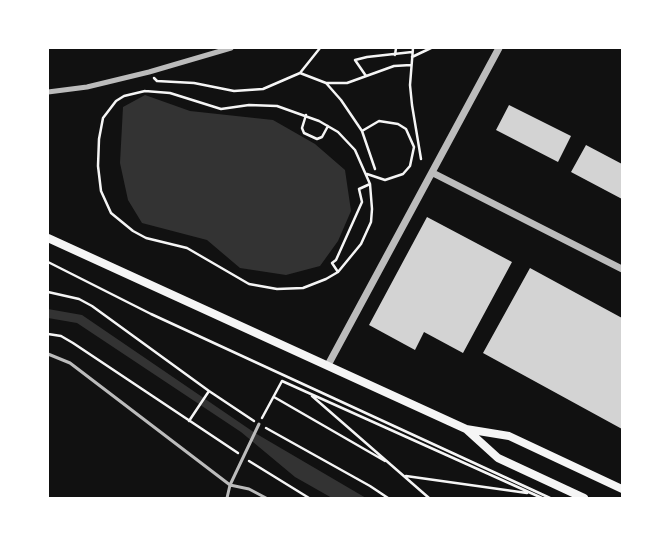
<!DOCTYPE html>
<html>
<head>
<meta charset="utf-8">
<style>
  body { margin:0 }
  #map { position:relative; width:670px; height:546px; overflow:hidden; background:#111; font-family:Quicksand,sans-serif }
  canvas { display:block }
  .frame { position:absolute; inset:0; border:49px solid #fff; pointer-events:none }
</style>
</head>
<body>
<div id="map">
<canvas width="670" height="546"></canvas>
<div class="frame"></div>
</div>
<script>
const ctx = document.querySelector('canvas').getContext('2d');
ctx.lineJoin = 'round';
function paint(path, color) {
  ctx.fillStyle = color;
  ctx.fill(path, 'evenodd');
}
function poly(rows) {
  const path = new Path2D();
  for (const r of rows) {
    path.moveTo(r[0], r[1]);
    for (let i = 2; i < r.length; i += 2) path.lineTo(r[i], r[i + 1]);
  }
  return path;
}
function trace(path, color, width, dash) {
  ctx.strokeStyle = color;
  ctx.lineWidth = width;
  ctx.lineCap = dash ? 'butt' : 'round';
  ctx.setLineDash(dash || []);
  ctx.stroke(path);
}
paint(poly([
  [145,95,190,111,273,120,315,144,345,170,351,211,338,241,320,266,286,275,240,268,207,240,142,223,128,200,120,163,123,107],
  [48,309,82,315,255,433,366,498,332,498,295,477,241,432,77,323,48,318]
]), '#333');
paint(poly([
  [509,105,571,136,558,162,496,130],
  [586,145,622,164,622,199,571,172],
  [427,217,512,262,463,353,424,332,415,350,369,325],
  [530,268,622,318,622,429,483,353]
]), '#d3d3d3');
trace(poly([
  [413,48,410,85,412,105,421,159],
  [395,55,396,48],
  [412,57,431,48],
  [300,73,326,83,347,83,394,66,411,65],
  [366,76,355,60,367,57,412,52],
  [154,78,157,81,194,83,234,91,263,89,300,73,320,48],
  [326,83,341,100,362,131,375,169],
  [145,91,170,93,221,109,249,105,277,106,319,121,338,132,355,150,370,184,372,209,371,222,361,244,338,272,326,279,303,288,277,289,249,284,187,248,146,238,133,231,111,213,101,191,98,166,99,139,103,118,116,101,124,96,145,91],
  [306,115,302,128,304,133,317,139,322,137,328,126],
  [362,131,379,121,398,124,406,129,414,147,410,166,403,174,385,180,367,174],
  [48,262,151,314,550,498],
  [338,272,332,263,336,260,362,202,359,189,370,184],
  [48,292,79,299,92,306,209,391,254,421],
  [48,334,61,336,73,343,238,453],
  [282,381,542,498],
  [312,396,429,498],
  [274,397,385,461],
  [262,418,282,381],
  [189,421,209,391],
  [266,428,370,486,388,498],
  [249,461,309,498],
  [406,476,527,493]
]), '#f5f5f5', 2.5);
trace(poly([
  [48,354,70,363,230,485,249,489,266,498],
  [227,498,230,485,259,424]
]), '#bcbcbc', 3);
trace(poly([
  [48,92,87,87,149,72,231,48]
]), '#bcbcbc', 5);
trace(poly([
  [433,173,622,269],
  [328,365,499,48]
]), '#bcbcbc', 7);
trace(poly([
  [48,238,466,429,509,436,622,489],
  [466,429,498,458,584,498]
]), '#f5f5f5', 8);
</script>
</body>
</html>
